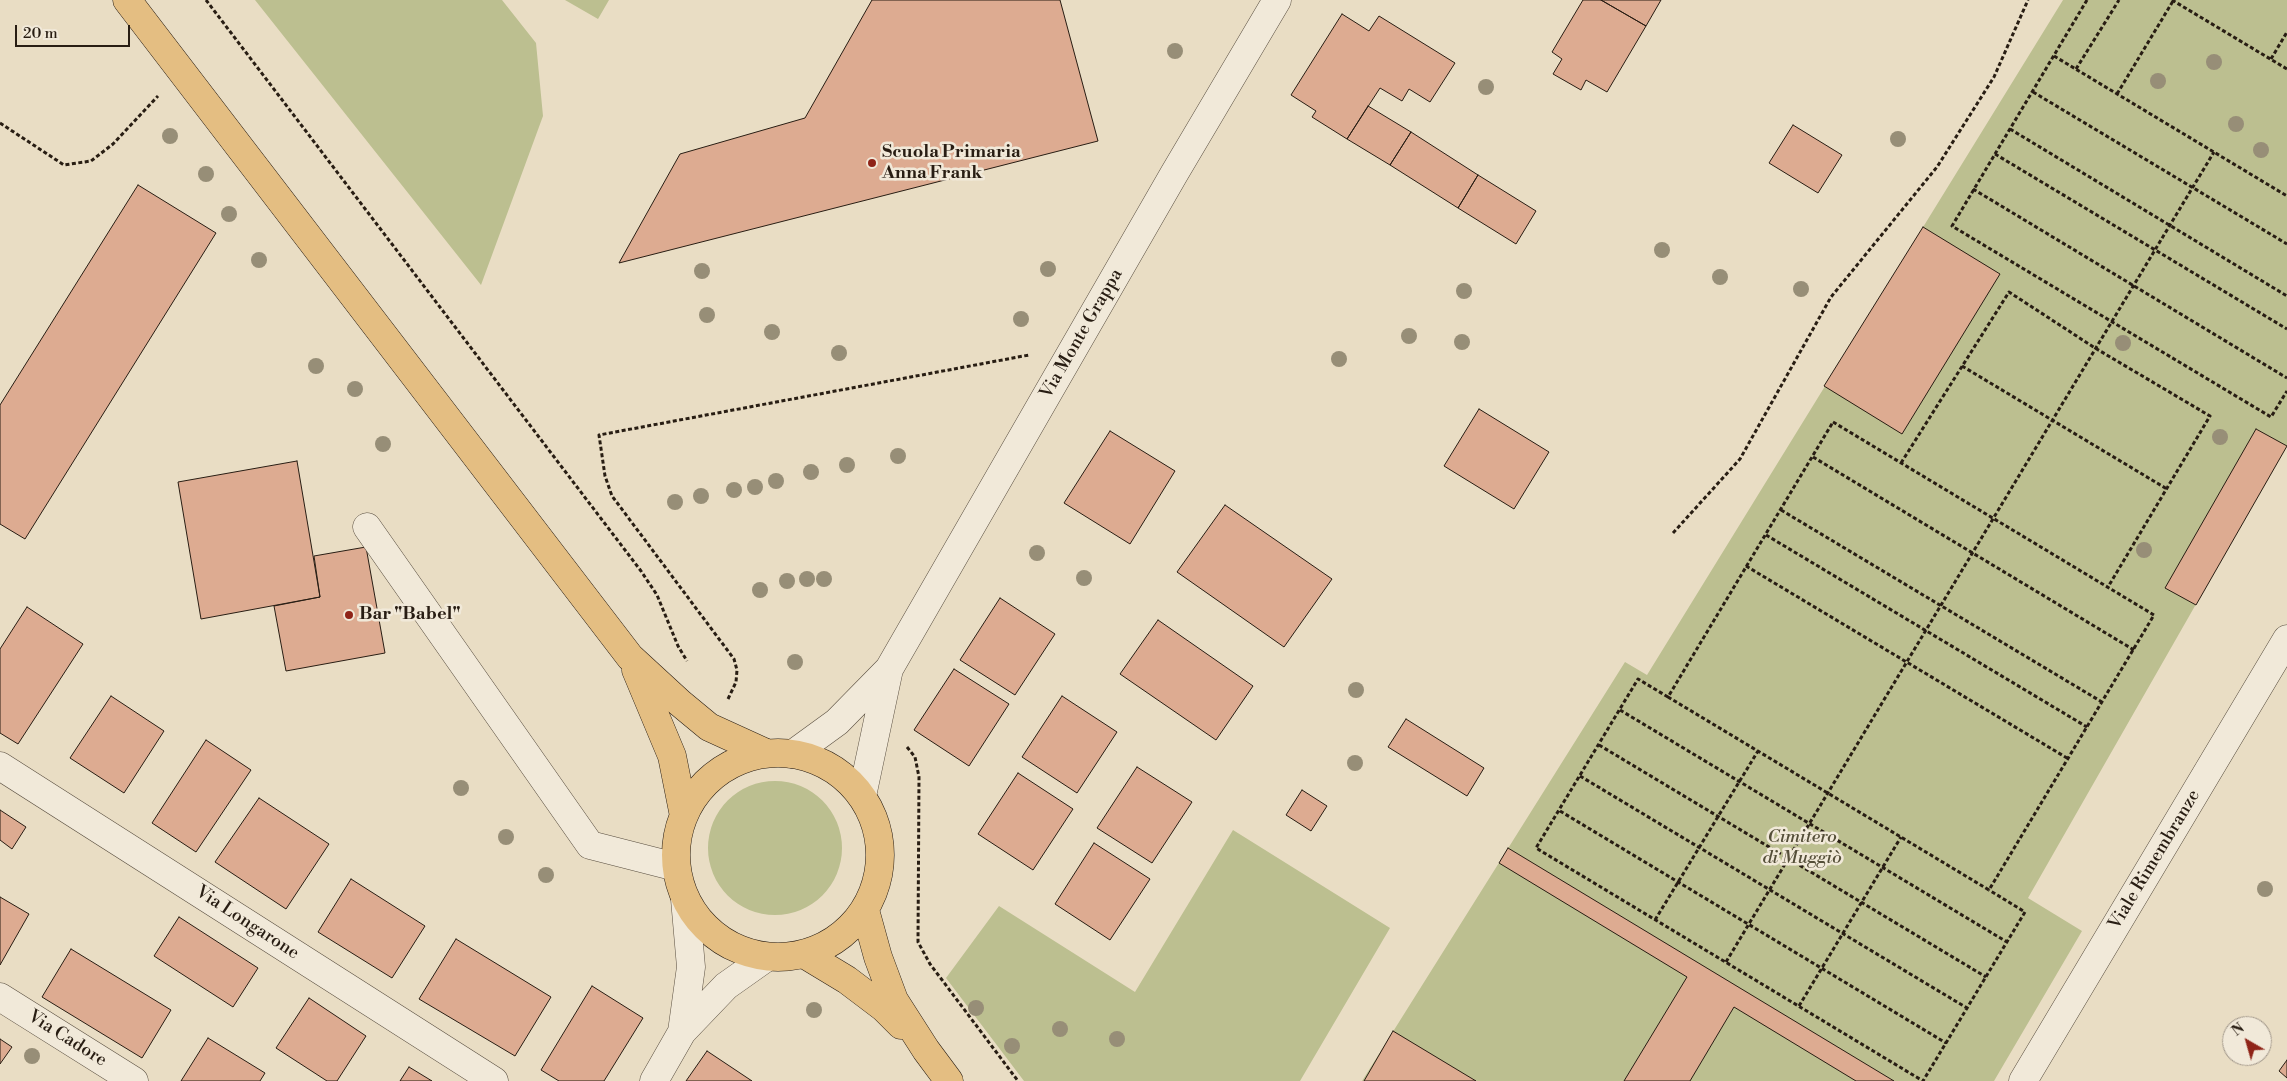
<!DOCTYPE html>
<html>
<head>
<meta charset="utf-8">
<style>
  body { margin:0 }
  #map { position:relative; width:2287px; height:1081px; overflow:hidden; background:#e9ddc4; font-family:"Libre Bodoni",serif }
  canvas { display:block }
  .north { position:absolute; left:2222px; top:1016px; width:50px; height:50px; box-sizing:border-box; background:#f1e9d9; border:1px solid #a1978a; border-radius:50%; rotate:322deg; font-size:14px; font-weight:700; line-height:20px; text-align:center; color:#281d13 }
  .north::after { content:''; display:block; margin:auto; width:18px; height:22px; background:#8f2418; clip-path:polygon(50% 0,100% 100%,50% 72%,0 100%) }
  .scale { position:absolute; left:15px; top:25px; width:115px; height:22px; box-sizing:border-box; border:2px solid #281d13; border-top:0; padding-left:6px; font-size:15px; line-height:18px; white-space:nowrap; color:#281d13; -webkit-text-stroke:4px #f1e9d9; paint-order:stroke }
</style>
</head>
<body>
<div id="map">
<canvas width="2287" height="1081"></canvas>
<div class="north">N</div>
<div class="scale">20 m</div>
</div>
<script>
const ctx = document.querySelector('canvas').getContext('2d');
ctx.lineJoin = 'round';
function paint(path, color) {
  ctx.fillStyle = color;
  ctx.fill(path, 'evenodd');
}
function poly(rows) {
  const path = new Path2D();
  for (const r of rows) {
    if (r.length === 3) {
      path.moveTo(r[0] + r[2], r[1]);
      path.arc(r[0], r[1], r[2], 0, 2 * Math.PI);
      continue;
    }
    path.moveTo(r[0], r[1]);
    for (let i = 2; i < r.length; i += 2) path.lineTo(r[i], r[i + 1]);
  }
  return path;
}
function trace(path, color, width, dash) {
  ctx.strokeStyle = color;
  ctx.lineWidth = width;
  ctx.lineCap = dash ? 'butt' : 'round';
  ctx.setLineDash(dash || []);
  ctx.stroke(path);
}
function write(font, color, halo, rows, align = 'center') {
  ctx.font = font + ' "Libre Bodoni",serif';
  ctx.lineWidth = 5;
  ctx.setLineDash([]);
  ctx.textBaseline = 'middle';
  ctx.strokeStyle = halo;
  ctx.fillStyle = color;
  for (const [text, x, y, turn = 0] of rows) {
    ctx.save();
    ctx.translate(x, y);
    ctx.rotate((+turn || 0) * Math.PI / 180);
    ctx.textAlign = isNaN(turn) ? turn : align;
    if (halo) ctx.strokeText(text, 0, 0);
    ctx.fillText(text, 0, 0);
    ctx.restore();
  }
}
paint(poly([
  [255,0,502,0,536,43,543,116,481,285],
  [565,0,609,0,598,19],
  [2063,0,2287,0,2287,445,2028,898,2082,931,1994,1081,1362,1081,1625,662,1647,675],
  [775,848,67],
  [1233,830,1390,928,1300,1081,1024,1081,946,978,999,906,1135,992]
]), '#bcbf90');
const building = poly([
  [872,0,1060,0,1098,141,619,263,680,154,805,118,872,0],
  [1583,0,1601,0,1646,26,1607,92,1586,80,1581,90,1553,74,1562,59,1552,52,1583,0],
  [1601,0,1661,0,1646,26,1601,0],
  [1342,14,1369,31,1379,16,1455,63,1430,102,1409,89,1402,101,1380,88,1347,139,1312,117,1316,111,1291,95,1342,14],
  [1368,106,1411,132,1390,165,1347,139,1368,106],
  [1793,125,1842,155,1818,193,1769,163,1793,125],
  [1411,132,1478,175,1458,208,1390,165,1411,132],
  [1478,175,1536,211,1516,244,1458,208,1478,175],
  [138,185,216,233,25,539,0,524,0,405,138,185],
  [1923,227,2000,274,1902,434,1824,386,1923,227],
  [1479,409,1549,452,1514,509,1444,466,1479,409],
  [2256,429,2287,446,2196,605,2165,588,2256,429],
  [1110,431,1175,471,1130,544,1064,503,1110,431],
  [297,461,320,597,201,619,178,482,297,461],
  [1225,505,1332,579,1284,647,1177,572,1225,505],
  [366,547,385,653,286,671,274,606,320,597,314,556,366,547],
  [1000,598,1055,634,1015,695,960,660,1000,598],
  [27,607,83,644,18,744,0,733,0,649,27,607],
  [1158,620,1253,686,1216,740,1120,674,1158,620],
  [954,669,1009,704,969,766,914,730,954,669],
  [111,696,164,731,124,793,70,758,111,696],
  [1062,696,1117,732,1077,793,1022,757,1062,696],
  [1406,719,1484,768,1467,796,1388,747,1406,719],
  [206,740,251,770,196,852,152,823,206,740],
  [1137,767,1192,802,1152,863,1097,828,1137,767],
  [1018,773,1073,809,1033,870,978,834,1018,773],
  [1302,790,1327,806,1311,831,1286,815,1302,790],
  [259,798,329,844,286,909,215,862,259,798],
  [0,810,26,827,12,849,0,840,0,810],
  [1094,843,1150,879,1110,940,1055,904,1094,843],
  [1508,848,1894,1081,1856,1081,1734,1007,1690,1081,1624,1081,1687,977,1499,863,1508,848],
  [351,879,425,926,392,978,318,932,351,879],
  [0,897,29,914,0,965,0,897],
  [179,917,258,968,233,1007,154,956,179,917],
  [456,939,551,997,515,1056,419,999,456,939],
  [71,949,171,1010,142,1058,42,997,71,949],
  [592,986,643,1018,604,1081,559,1081,541,1070,592,986],
  [309,998,366,1036,337,1081,327,1081,276,1048,309,998],
  [1393,1031,1476,1081,1364,1081,1393,1031],
  [208,1038,265,1073,260,1081,181,1081,208,1038],
  [0,1039,12,1047,0,1064,0,1039],
  [707,1051,752,1081,686,1081,707,1051],
  [2287,1060,2287,1078,2279,1071,2287,1060],
  [409,1067,432,1081,400,1081,409,1067]
]);
paint(building, '#ddab91');
trace(building, '#281d13', 1);
const minor = poly([
  [367,527,590,845,676,867],
  [793,754,837,722,889,669,1174,174,1277,0],
  [0,766,494,1081],
  [862,796,889,669],
  [0,997,134,1081],
  [682,1032,691,967,685,899],
  [654,1081,682,1032,726,986,767,957],
  [2023,1081,2287,639]
]);
const major = poly([
  [127,0,630,657,680,703,709,727,766,753],
  [636,670,672,756,684,816],
  [778,855,102],
  [865,910,878,957,894,1000,926,1050,949,1081],
  [804,954,847,980,884,1008,901,1025]
]);
trace(minor, '#584d3f', 29);
trace(major, '#281d13', 29);
trace(poly([
  [206,0,641,571,657,595,678,646,687,661],
  [2087,0,1952,226,2271,417,2287,391],
  [2172,0,2287,69],
  [2054,56,2287,196],
  [2271,59,2287,32],
  [2076,69,2119,0],
  [2033,92,2287,244],
  [2117,94,2173,1],
  [0,123,64,165,91,161,113,144,158,96],
  [2010,129,2287,296],
  [1995,154,2287,329],
  [1973,189,2287,378],
  [1962,366,2167,489],
  [1833,422,2154,615,1989,890,1668,697,1833,422],
  [1813,457,2134,650],
  [1901,463,2009,292,2095,348,2210,416,2108,587],
  [1781,510,2102,702],
  [1673,533,1740,459,1831,297,1937,167,1994,77,2028,0],
  [1766,535,2087,727],
  [1746,566,2067,758],
  [1668,697,1638,679,1536,848,1923,1081,2025,912,1989,890],
  [728,699,736,682,737,670,734,659,612,496,605,476,599,435,1029,355],
  [1620,710,2007,942],
  [1599,745,1986,977],
  [907,747,915,757,919,777,918,942,930,964,1018,1081],
  [1580,776,1967,1008],
  [1560,811,1946,1043],
  [1655,920,1758,751],
  [1726,962,2214,152],
  [1799,1006,1901,837]
]), '#281d13', 3, [4, 2.5]);
trace(minor, '#f1e9d9', 28);
trace(major, '#e4be82', 28);
ctx.fillStyle = '#978e77';
for (const [x, y] of [
  [1175,51],
  [2214,62],
  [2158,81],
  [1486,87],
  [2236,124],
  [170,136],
  [1898,139],
  [2261,150],
  [206,174],
  [229,214],
  [1662,250],
  [259,260],
  [1048,269],
  [702,271],
  [1720,277],
  [1801,289],
  [1464,291],
  [707,315],
  [1021,319],
  [772,332],
  [1409,336],
  [1462,342],
  [2123,343],
  [839,353],
  [1339,359],
  [316,366],
  [355,389],
  [2220,437],
  [383,444],
  [898,456],
  [847,465],
  [811,472],
  [776,481],
  [755,487],
  [734,490],
  [701,496],
  [675,502],
  [2144,550],
  [1037,553],
  [1084,578],
  [807,579],
  [824,579],
  [787,581],
  [760,590],
  [795,662],
  [1356,690],
  [1355,763],
  [461,788],
  [506,837],
  [546,875],
  [2265,889],
  [976,1008],
  [814,1010],
  [1060,1029],
  [1117,1039],
  [1012,1046],
  [32,1056]
]) {
  ctx.beginPath();
  ctx.arc(x, y, 8, 0, 2 * Math.PI);
  ctx.fill();
}
for (const [x, y, r, color] of [
  [872,163,5,"#8f2418"],
  [349,615,5,"#8f2418"]
]) {
  const dot = new Path2D();
  dot.arc(x, y, r, 0, 2 * Math.PI);
  ctx.fillStyle = color;
  ctx.fill(dot);
  trace(dot, '#f1e9d9', 2);
}
write('bold 18px', '#281d13', '#f1e9d9', [
  ["Scuola Primaria",882,153],
  ["Anna Frank",882,174],
  ["Bar \"Babel\"",359,615]
], 'left');
write('18px', '#281d13', '#f1e9d9', [
  ["Via Monte Grappa",1082,334,-60],
  ["Viale Rimembranze",2155,860,-59],
  ["Via Longarone",247,923,33],
  ["Via Cadore",67,1039,32]
]);
write('italic 18px', '#544e38', '#f1e9d9', [
  ["Cimitero",1802,838],
  ["di Muggiò",1802,859]
]);
</script>
</body>
</html>
